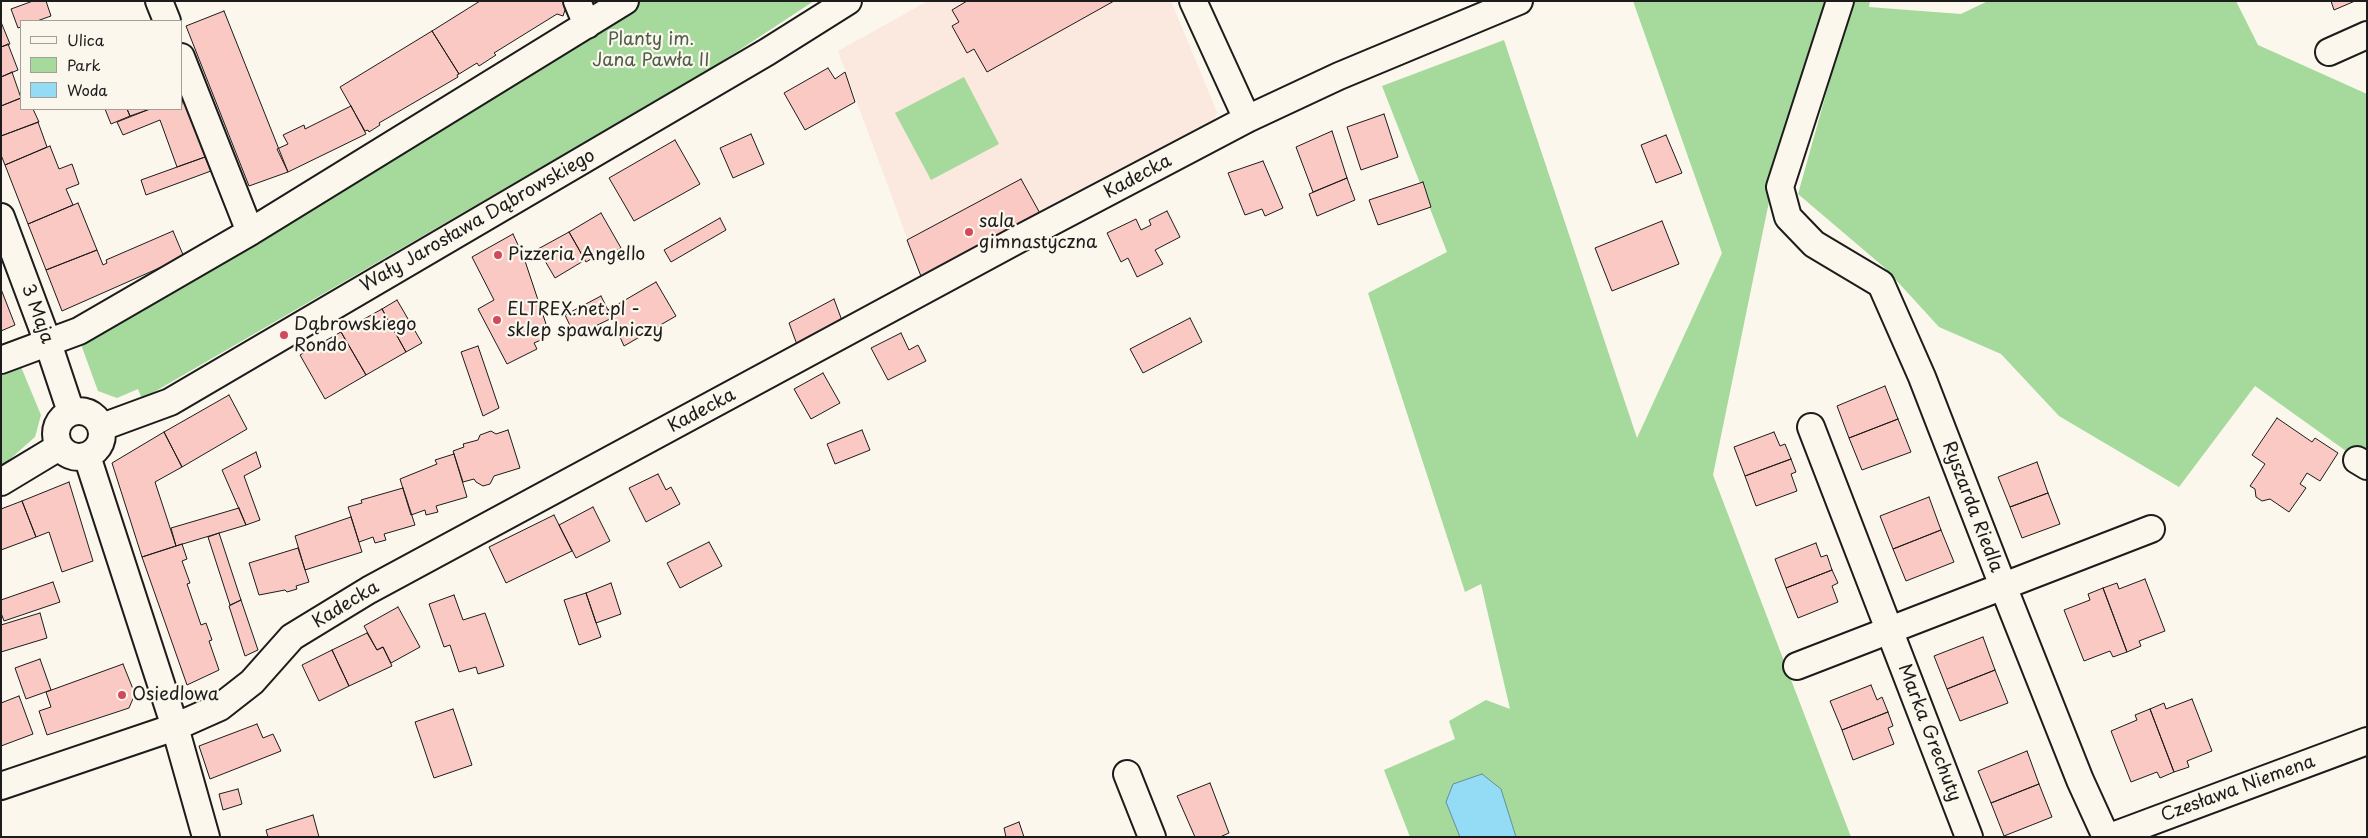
<!DOCTYPE html>
<html>
<head>
<meta charset="utf-8">
<style>
  body { margin:0 }
  #map { position:relative; width:2368px; height:838px; overflow:hidden; background:#fbf7ec; font-family:"Playpen Sans",sans-serif }
  canvas { display:block }
  .frame { position:absolute; inset:0; border:2px solid #1c1c1c; pointer-events:none }
  .legend { position:absolute; left:20px; top:20px; width:162px; height:90px; box-sizing:border-box; background:#fbf7ec; border:1px solid #a29f99; margin:0; padding:6px 9px; list-style:none; font-size:15px; color:#1c1c1c }
  .legend li { display:flex; align-items:center; gap:10px; height:25px }
  .legend b { width:25px; border:1px solid #a29f99 }
</style>
</head>
<body>
<div id="map">
<canvas width="2368" height="838"></canvas>
<div class="frame"></div>
<ul class="legend">
<li><b style="height:6px;background:#fbf7ec"></b>Ulica</li>
<li><b style="height:14px;background:#a5da9c"></b>Park</li>
<li><b style="height:14px;background:#94dcf5"></b>Woda</li>
</ul>
</div>
<script>
const ctx = document.querySelector('canvas').getContext('2d');
ctx.lineJoin = 'round';
function paint(path, color) {
  ctx.fillStyle = color;
  ctx.fill(path, 'evenodd');
}
function poly(rows) {
  const path = new Path2D();
  for (const r of rows) {
    if (r.length === 3) {
      path.moveTo(r[0] + r[2], r[1]);
      path.arc(r[0], r[1], r[2], 0, 2 * Math.PI);
      continue;
    }
    path.moveTo(r[0], r[1]);
    for (let i = 2; i < r.length; i += 2) path.lineTo(r[i], r[i + 1]);
  }
  return path;
}
function trace(path, color, width, dash) {
  ctx.strokeStyle = color;
  ctx.lineWidth = width;
  ctx.lineCap = dash ? 'butt' : 'round';
  ctx.setLineDash(dash || []);
  ctx.stroke(path);
}
function write(font, color, halo, rows, align = 'center') {
  ctx.font = font + ' "Playpen Sans",sans-serif';
  ctx.lineWidth = 4.5;
  ctx.setLineDash([]);
  ctx.textBaseline = 'middle';
  ctx.strokeStyle = halo;
  ctx.fillStyle = color;
  for (const [text, x, y, turn = 0] of rows) {
    ctx.save();
    ctx.translate(x, y);
    ctx.rotate((+turn || 0) * Math.PI / 180);
    ctx.textAlign = isNaN(turn) ? turn : align;
    if (halo) ctx.strokeText(text, 0, 0);
    ctx.fillText(text, 0, 0);
    ctx.restore();
  }
}
paint(poly([
  [928,1,962,1,964,3,967,1,1171,1,1217,112,1211,129,924,284,838,51]
]), '#fbe9e0');
paint(poly([
  [641,1,814,1,712,68,142,399,138,389,117,398,98,391,79,339,255,240],
  [1633,1,1831,1,1772,187,1713,475,1851,837,1410,837,1384,770,1455,739,1449,721,1486,700,1510,709,1481,584,1465,592,1368,293,1447,252,1382,86,1504,40,1637,438,1722,253],
  [1852,1,1870,1,1869,7,1961,14,1988,1,2236,1,2258,45,2367,94,2367,466,2255,386,2179,487,2059,416,2001,354,1939,327,1885,268,1798,194],
  [964,77,999,144,931,180,895,113],
  [19,362,41,415,35,437,1,467,1,368]
]), '#a5da9c');
const water = poly([
  [1482,774,1501,789,1516,837,1460,837,1446,802,1453,784,1482,774]
]);
paint(water, '#94dcf5');
trace(water, '#648f9e', 1);
const building = poly([
  [33,1,46,1,51,16,37,21,21,21,21,27,18,28,11,9,33,1],
  [480,1,561,1,567,4,563,16,557,14,494,53,496,55,479,66,477,63,459,74,432,31,480,1],
  [967,1,1114,1,987,72,974,49,967,53,952,26,959,22,952,10,967,1],
  [2331,1,2355,1,2334,10,2331,1],
  [224,11,288,172,249,186,186,26,224,11],
  [1,22,10,44,1,47,1,22],
  [432,31,459,74,457,75,458,77,379,123,380,125,369,132,368,130,365,131,340,87,432,31],
  [8,44,18,70,1,77,1,47,8,44],
  [828,68,835,79,845,72,855,102,805,130,784,93,828,68],
  [12,72,21,98,1,106,1,77,12,72],
  [183,96,205,157,177,167,160,120,123,135,117,122,150,109,181,109,183,96],
  [21,98,21,109,33,109,39,122,1,136,1,106,21,98],
  [351,106,366,134,288,172,277,149,288,144,283,135,304,125,305,129,351,106],
  [105,109,127,109,130,116,111,124,105,109],
  [127,109,150,109,130,116,127,109],
  [1384,114,1398,157,1361,170,1347,127,1384,114],
  [38,122,47,147,5,165,1,155,1,136,38,122],
  [1332,131,1347,178,1313,192,1296,147,1332,131],
  [751,134,764,164,733,178,720,148,751,134],
  [1666,135,1682,173,1656,183,1641,145,1666,135],
  [675,140,700,184,634,221,609,178,675,140],
  [50,146,59,169,72,164,79,184,66,189,73,205,28,224,5,165,50,146],
  [205,157,211,171,146,195,141,180,205,157],
  [1263,161,1283,208,1265,216,1262,209,1245,215,1228,173,1263,161],
  [1347,178,1355,200,1317,216,1309,194,1347,178],
  [1021,179,1042,217,924,284,907,240,1021,179],
  [1423,182,1431,207,1378,225,1369,200,1423,182],
  [78,203,97,250,46,270,28,224,78,203],
  [1167,211,1180,237,1155,250,1163,264,1137,277,1128,258,1121,262,1107,233,1136,219,1141,230,1151,225,1149,220,1167,211],
  [601,213,621,248,604,258,601,253,586,262,569,232,601,213],
  [720,218,726,230,671,262,664,250,720,218],
  [1662,221,1679,264,1612,291,1595,248,1662,221],
  [173,231,184,257,62,311,46,270,97,250,103,265,107,263,106,260,173,231],
  [569,232,585,260,555,278,538,249,569,232],
  [513,234,524,258,550,336,534,343,537,349,507,364,478,309,494,300,472,257,513,234],
  [656,282,676,316,624,346,608,310,656,282],
  [1,289,15,325,1,331,1,289],
  [601,296,612,318,575,336,565,315,601,296],
  [834,299,844,326,799,350,789,323,834,299],
  [397,300,422,343,406,352,382,309,397,300],
  [382,309,406,352,366,375,341,332,382,309],
  [1190,318,1202,342,1143,373,1130,349,1190,318],
  [341,332,366,375,325,399,300,355,341,332],
  [901,333,909,350,918,345,926,361,888,380,871,348,901,333],
  [478,346,499,408,483,416,461,352,478,346],
  [823,373,840,403,811,419,794,389,823,373],
  [1885,386,1898,419,1849,438,1837,406,1885,386],
  [229,395,247,429,182,467,164,432,229,395],
  [2277,418,2312,442,2315,438,2338,453,2320,481,2307,473,2300,484,2306,488,2289,512,2270,499,2262,501,2256,497,2255,489,2250,486,2265,464,2252,455,2277,418],
  [1898,419,1911,452,1862,470,1849,438,1898,419],
  [508,430,520,468,494,476,490,484,483,486,476,482,474,479,463,482,453,451,464,447,463,444,478,440,480,435,491,431,496,434,508,430],
  [862,430,870,450,835,464,827,444,862,430],
  [164,432,182,467,155,482,176,546,142,557,112,463,164,432],
  [1774,432,1780,446,1785,444,1791,459,1745,476,1734,447,1774,432],
  [256,452,261,467,244,476,260,520,246,525,222,470,256,452],
  [454,454,467,497,436,506,438,512,426,515,425,510,411,515,400,479,437,464,435,460,454,454],
  [1791,459,1796,472,1791,474,1797,491,1756,506,1745,476,1791,459],
  [2037,462,2048,493,2010,507,1998,477,2037,462],
  [658,474,666,490,671,487,680,504,646,522,629,488,658,474],
  [69,482,93,561,62,572,49,532,36,537,22,501,69,482],
  [403,488,415,525,384,534,386,540,375,543,373,537,359,542,348,507,362,503,361,500,403,488],
  [2048,493,2060,524,2022,538,2010,507,2048,493],
  [1929,497,1941,530,1893,549,1880,516,1929,497],
  [22,501,36,537,1,550,1,509,22,501],
  [593,507,610,541,576,558,559,525,593,507],
  [239,508,246,525,176,546,171,528,239,508],
  [554,515,572,551,506,583,489,547,554,515],
  [351,517,362,552,305,570,295,536,351,517],
  [1941,530,1954,562,1906,581,1893,549,1941,530],
  [219,533,241,600,230,605,208,537,219,533],
  [709,542,722,566,680,588,667,563,709,542],
  [1816,543,1821,557,1827,555,1832,570,1786,588,1775,559,1816,543],
  [182,544,187,559,182,561,190,583,187,584,201,625,206,623,212,640,209,641,219,670,187,685,142,557,182,544],
  [298,548,309,582,296,586,297,589,287,592,285,590,259,595,249,563,298,548],
  [1832,570,1838,583,1832,586,1838,602,1798,618,1786,588,1832,570],
  [2145,579,2165,631,2139,641,2141,646,2127,652,2103,588,2117,583,2119,589,2145,579],
  [53,582,60,602,4,621,1,613,1,600,53,582],
  [611,583,621,614,596,623,586,593,611,583],
  [2103,588,2127,652,2113,657,2110,651,2084,661,2064,610,2090,600,2088,594,2103,588],
  [586,593,601,637,579,645,564,600,586,593],
  [454,595,463,620,485,613,504,666,478,674,476,667,459,672,450,645,444,647,429,604,454,595],
  [241,600,258,650,245,656,229,606,241,600],
  [398,607,420,647,391,663,383,647,377,650,364,626,398,607],
  [40,613,47,638,1,652,1,625,40,613],
  [367,633,377,650,383,647,392,666,349,686,332,650,367,633],
  [1983,637,1995,670,1947,689,1934,656,1983,637],
  [332,650,349,686,319,701,302,665,332,650],
  [40,659,51,690,26,699,15,668,40,659],
  [123,664,135,694,129,708,47,735,39,711,51,707,46,692,123,664],
  [1995,670,2008,703,1960,721,1947,689,1995,670],
  [1871,685,1877,700,1882,697,1888,712,1842,730,1830,701,1871,685],
  [19,696,33,734,1,746,1,703,19,696],
  [2192,699,2212,751,2187,761,2189,767,2174,772,2150,709,2164,703,2166,709,2192,699],
  [453,709,472,765,434,778,415,722,453,709],
  [2150,709,2174,772,2160,778,2157,772,2131,782,2111,731,2137,720,2135,715,2150,709],
  [1888,712,1893,726,1888,728,1894,744,1853,760,1842,730,1888,712],
  [257,724,263,738,273,734,281,751,210,779,199,746,257,724],
  [2027,751,2039,784,1991,803,1978,771,2027,751],
  [1210,783,1229,833,1220,837,1195,837,1177,796,1210,783],
  [2039,784,2052,817,2004,836,1991,803,2039,784],
  [238,789,242,804,223,810,219,794,238,789],
  [313,815,319,837,268,837,266,830,313,815],
  [1019,822,1024,837,1006,837,1004,828,1019,822]
]);
paint(building, '#fac9c4');
trace(building, '#1c1c1c', 1);
const minor = poly([
  [159,1,167,21],
  [577,1,587,25],
  [1193,1,1247,119],
  [1840,1,1780,187,1788,217,1814,244,1881,284,1922,377,2003,586,2080,780,2106,837],
  [2329,52,2367,35],
  [181,57,250,232],
  [1,217,48,343,71,412],
  [1,360,79,331,250,232,625,1],
  [79,434,23],
  [102,427,170,402,767,52,848,1],
  [1811,427,1969,837],
  [87,456,175,727,206,837],
  [2357,460,2367,466],
  [1,482,59,447],
  [1797,666,2151,529],
  [1127,774,1152,837],
  [1,786,175,727,220,707,252,682,292,637,369,590,1019,239,1247,119,1339,76,1519,1],
  [2110,837,2367,741]
]);
trace(minor, '#1c1c1c', 30);
trace(minor, '#fbf7ec', 26);
for (const [x, y, r, color] of [
  [969,232,5,"#d1495b"],
  [498,255,5,"#d1495b"],
  [497,320,5,"#d1495b"],
  [284,335,5,"#d1495b"],
  [122,695,5,"#d1495b"]
]) {
  const dot = new Path2D();
  dot.arc(x, y, r, 0, 2 * Math.PI);
  ctx.fillStyle = color;
  ctx.fill(dot);
  trace(dot, '#fbf7ec', 2);
}
write('18px', '#4c5e49', '#fbf7ec', [
  ["Planty im.",651,40],
  ["Jana Pawła II",651,61]
]);
write('18px', '#1c1c1c', '#fbf7ec', [
  ["Kadecka",1138,177,-28],
  ["Wały Jarosława Dąbrowskiego",478,221,-30],
  ["3 Maja",37,314,70],
  ["Kadecka",702,411,-28],
  ["Ryszarda Riedla",1972,507,69],
  ["Kadecka",346,605,-31],
  ["Marka Grechuty",1929,733,69],
  ["Czesława Niemena",2238,789,-20]
]);
write('18px', '#1c1c1c', '#fbf7ec', [
  ["sala",979,222],
  ["gimnastyczna",979,243],
  ["Pizzeria Angello",508,255],
  ["ELTREX.net.pl -",507,310],
  ["sklep spawalniczy",507,331],
  ["Dąbrowskiego",294,325],
  ["Rondo",294,346],
  ["Osiedlowa",132,695]
], 'left');
</script>
</body>
</html>
